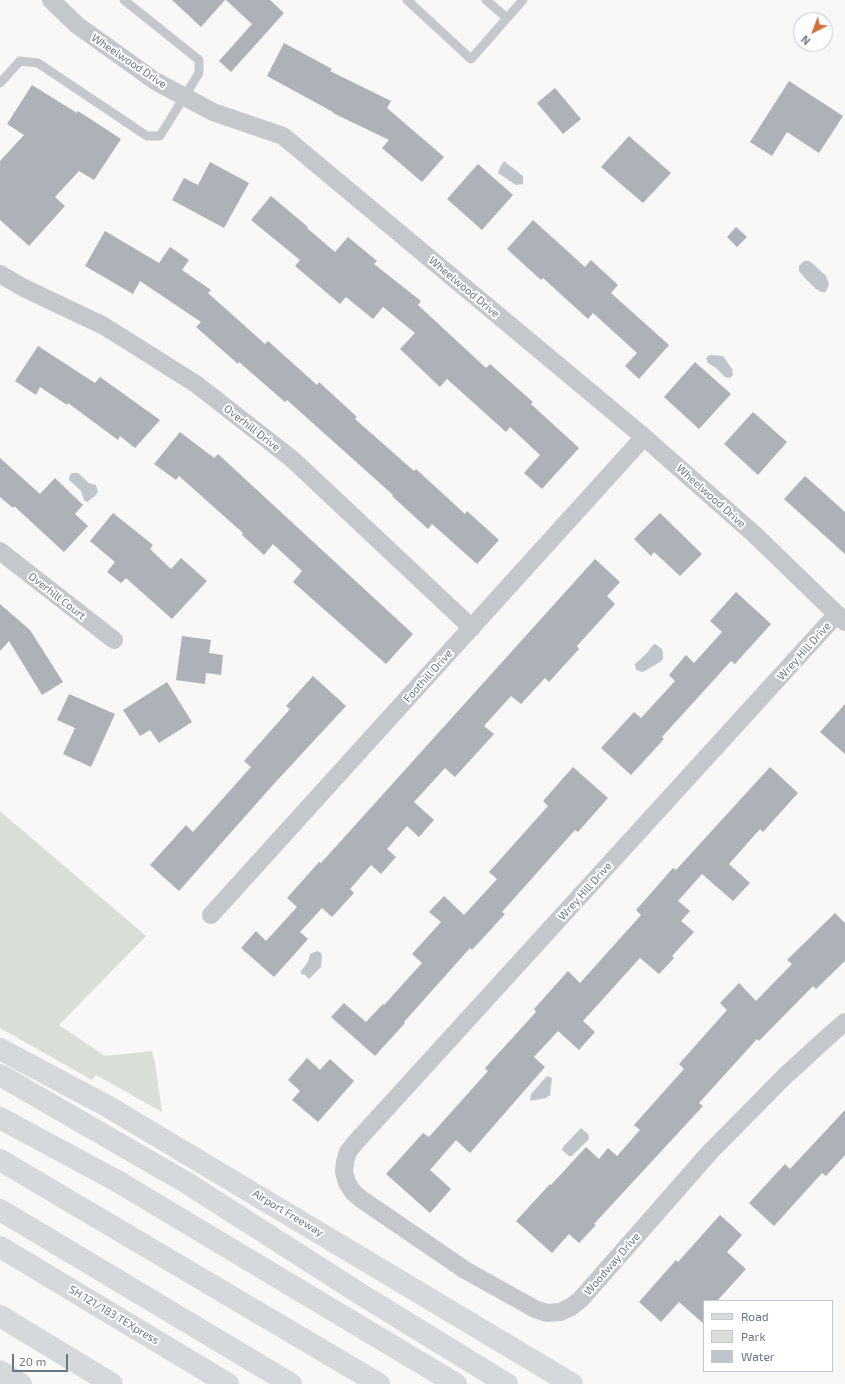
<!DOCTYPE html>
<html>
<head>
<meta charset="utf-8">
<style>
  body { margin:0 }
  #map { position:relative; width:845px; height:1384px; overflow:hidden; background:#f8f8f6; font-family:"Exo 2",sans-serif }
  canvas { display:block }
  .legend { position:absolute; left:703px; top:1300px; width:130px; height:72px; box-sizing:border-box; background:#fff; border:1px solid #c3c8ce; margin:0; padding:5px 7px; list-style:none; font-size:12px; color:#6a7684 }
  .legend li { display:flex; align-items:center; gap:8px; height:20px }
  .legend b { width:20px; border:1px solid #c3c8ce }
  .north { position:absolute; left:793px; top:12px; width:40px; height:40px; box-sizing:border-box; background:#fff; border:1px solid #c3c8ce; border-radius:50%; rotate:222deg; font-size:11px; font-weight:700; line-height:16px; text-align:center; color:#6a7684 }
  .north::after { content:''; display:block; margin:auto; width:14px; height:18px; background:#d26e3c; clip-path:polygon(50% 0,100% 100%,50% 72%,0 100%) }
  .scale { position:absolute; left:12px; top:1354px; width:56px; height:18px; box-sizing:border-box; border:2px solid #6a7684; border-top:0; padding-left:5px; font-size:12px; line-height:14px; white-space:nowrap; color:#6a7684; -webkit-text-stroke:3px #fff; paint-order:stroke }
</style>
</head>
<body>
<div id="map">
<canvas width="845" height="1384"></canvas>
<ul class="legend">
<li><b style="height:5px;background:#d5d9dc"></b>Road</li>
<li><b style="height:11px;background:#d9dfd7"></b>Park</li>
<li><b style="height:11px;background:#bfc6cb"></b>Water</li>
</ul>
<div class="north">N</div>
<div class="scale">20 m</div>
</div>
<script>
const ctx = document.querySelector('canvas').getContext('2d');
ctx.lineJoin = 'round';
function paint(path, color) {
  ctx.fillStyle = color;
  ctx.fill(path, 'evenodd');
}
function poly(rows) {
  const path = new Path2D();
  for (const r of rows) {
    path.moveTo(r[0], r[1]);
    for (let i = 2; i < r.length; i += 2) path.lineTo(r[i], r[i + 1]);
  }
  return path;
}
function trace(path, color, width, dash) {
  ctx.strokeStyle = color;
  ctx.lineWidth = width;
  ctx.lineCap = dash ? 'butt' : 'round';
  ctx.setLineDash(dash || []);
  ctx.stroke(path);
}
function write(font, color, halo, rows, align = 'center') {
  ctx.font = font + ' "Exo 2",sans-serif';
  ctx.lineWidth = 4;
  ctx.setLineDash([]);
  ctx.textBaseline = 'middle';
  ctx.strokeStyle = halo;
  ctx.fillStyle = color;
  for (const [text, x, y, turn = 0] of rows) {
    ctx.save();
    ctx.translate(x, y);
    ctx.rotate((+turn || 0) * Math.PI / 180);
    ctx.textAlign = isNaN(turn) ? turn : align;
    if (halo) ctx.strokeText(text, 0, 0);
    ctx.fillText(text, 0, 0);
    ctx.restore();
  }
}
paint(poly([
  [0,811,146,936,59,1025,105,1056,152,1051,155,1063,162,1112,96,1075,92,1080,0,1028]
]), '#d9dfd7');
paint(poly([
  [504,161,523,176,523,184,516,185,498,173,500,167],
  [804,261,809,261,813,264,826,276,829,284,826,292,821,292,816,289,803,276,799,271,799,266],
  [711,355,723,356,732,369,733,375,730,378,725,377,716,368,708,363,706,359,708,356],
  [72,473,78,473,89,483,96,485,98,492,95,496,87,502,84,500,81,491,69,480,70,475],
  [655,644,662,649,663,654,663,659,660,662,643,672,636,670,635,664,647,653,652,646],
  [317,951,321,953,322,956,321,967,309,979,305,975,301,974,301,971,308,962,310,954],
  [547,1076,552,1078,550,1095,546,1098,530,1101,531,1094],
  [581,1128,588,1134,589,1139,572,1156,569,1156,562,1150,563,1147]
]), '#bfc6cb');
paint(poly([
  [172,0,225,0,201,27],
  [226,0,270,0,284,13,231,72,219,61,252,24],
  [284,43,332,69,330,71,391,101,387,108,444,157,422,182,382,148,389,140,333,113,333,112,267,76],
  [789,81,843,116,819,153,787,132,772,156,750,142],
  [32,85,77,113,78,111,121,139,94,180,79,171,55,197,65,206,29,246,0,220,0,161,24,135,7,124],
  [555,88,581,119,563,134,537,103],
  [629,136,671,173,643,203,601,167],
  [210,162,249,183,224,228,172,200,184,178,198,185],
  [478,164,513,195,482,230,447,199],
  [271,196,308,227,307,228,335,252,348,237,377,261,374,264,421,301,418,305,486,368,490,364,533,402,531,404,579,448,542,489,524,473,540,455,510,427,506,432,447,379,440,387,400,349,415,333,383,307,373,319,346,297,340,304,295,266,300,260,251,220],
  [533,220,585,267,591,260,618,285,611,293,669,345,639,379,625,366,637,353,593,313,588,319,543,278,541,280,507,249],
  [736,227,747,237,737,247,727,237],
  [105,231,159,263,170,247,189,260,182,270,211,290,208,293,265,344,268,341,317,385,319,382,357,417,355,419,414,471,416,469,465,514,467,511,499,540,477,564,432,524,428,529,392,496,393,495,287,400,285,402,239,362,238,364,196,327,201,322,140,281,133,294,85,266],
  [38,346,95,383,100,377,160,420,135,448,120,436,118,440,68,403,67,405,40,387,36,395,15,381],
  [695,362,731,394,699,429,664,397],
  [753,412,787,442,758,475,724,444],
  [180,432,214,458,218,454,413,634,386,664,293,582,302,571,273,544,264,555,242,535,243,533,179,476,176,480,154,464],
  [0,458,40,494,55,478,83,505,75,514,88,526,64,552,14,506,13,508,0,497],
  [805,476,845,512,845,554,784,499],
  [113,513,153,545,150,549,171,569,181,558,207,581,172,619,126,578,121,583,107,572,115,562,90,541],
  [660,513,702,554,680,576,654,552,651,556,634,539],
  [595,559,620,582,607,596,615,604,577,646,579,649,549,682,545,678,521,704,511,696,484,726,494,734,455,777,445,768,414,802,434,820,419,837,407,826,387,849,396,857,381,874,371,865,350,889,354,893,332,917,322,908,300,932,308,939,274,977,241,948,256,931,266,941,297,907,287,898,319,862,321,863],
  [736,592,771,624,735,664,731,661,662,737,664,739,631,775,601,748,634,712,641,718,675,681,669,675,686,655,694,663,722,632,710,621],
  [0,604,30,630,63,682,42,695,9,641,0,651],
  [182,636,211,640,209,653,223,655,221,675,206,673,205,684,176,680],
  [313,676,346,706,272,786,179,891,150,865,186,825,193,832,251,767,244,761,290,709,286,706],
  [167,682,192,722,159,743,150,730,140,736,123,710],
  [69,694,115,714,91,767,63,754,75,728,57,720],
  [845,704,845,754,820,732],
  [573,767,608,798,578,832,575,830,502,912,505,914,472,950,470,948,404,1022,405,1023,375,1056,331,1017,344,1003,366,1022,383,1004,384,1005,422,963,412,954,441,922,429,912,444,896,464,915,497,879,489,872,548,806,543,801],
  [770,767,798,793,763,832,760,829,729,864,750,883,733,901,702,874,678,901,690,911,681,921,694,932,672,956,674,958,659,974,640,958,583,1021,595,1032,579,1050,558,1031,534,1057,545,1067,470,1153,456,1140,430,1170,451,1189,430,1213,386,1174,423,1133,429,1137,488,1071,485,1068,536,1012,534,1009,568,971,580,983,641,915,636,910,673,868,676,870],
  [835,913,845,923,845,961,816,989,813,986,759,1041,757,1039,699,1103,703,1106,594,1224,596,1225,579,1243,569,1234,552,1253,516,1221,550,1184,551,1185,586,1147,599,1159,608,1148,617,1156,640,1130,634,1125,684,1069,679,1064,727,1010,720,1003,739,983,756,1001,792,964,787,960],
  [307,1058,320,1070,330,1059,354,1081,318,1122,292,1100,300,1091,288,1080],
  [845,1110,845,1155,826,1176,822,1173,774,1226,749,1203,785,1164,790,1169],
  [720,1215,742,1235,727,1252,746,1269,717,1301,704,1301,704,1324,679,1302,661,1322,639,1302,676,1260,678,1262]
]), '#acb2b8');
trace(poly([
  [407,0,471,59,523,0],
  [486,0,507,18],
  [0,83,20,61,38,63,147,136,160,136,199,73,199,60,124,0]
]), '#c4c7cb', 9);
trace(poly([
  [51,0,77,25,155,81,213,112,283,136,644,437,754,534,845,622],
  [0,274,24,288,104,326,196,384,292,459,472,628],
  [0,551,114,640],
  [837,614,355,1143,348,1152,345,1162,344,1172,347,1183,353,1192,361,1199,465,1270,535,1309,547,1313,560,1312,571,1307,581,1299,710,1152,785,1076,831,1034,845,1022],
  [211,915,644,437]
]), '#c4c7cb', 18);
trace(poly([
  [0,1049,107,1106,572,1384]
]), '#d5d9dc', 22);
trace(poly([
  [0,1075,187,1183,362,1295,507,1384],
  [0,1118,117,1181,456,1384],
  [0,1160,379,1384],
  [0,1210,291,1384],
  [0,1247,228,1384],
  [0,1316,112,1384],
  [0,1371,21,1384]
]), '#d5d9dc', 22);
write('11px', '#6a7684', '#fff', [
  ["Wheelwood Drive",129,61,34],
  ["Wheelwood Drive",464,287,40],
  ["Overhill Drive",252,428,38],
  ["Wheelwood Drive",711,496,42],
  ["Overhill Court",57,596,38],
  ["Wrey Hill Drive",804,651,-48],
  ["Foothill Drive",428,676,-48],
  ["Wrey Hill Drive",585,891,-48],
  ["Airport Freeway",288,1213,31],
  ["Woodway Drive",612,1264,-49],
  ["SH 121/183 TEXpress",114,1315,31]
]);
</script>
</body>
</html>
